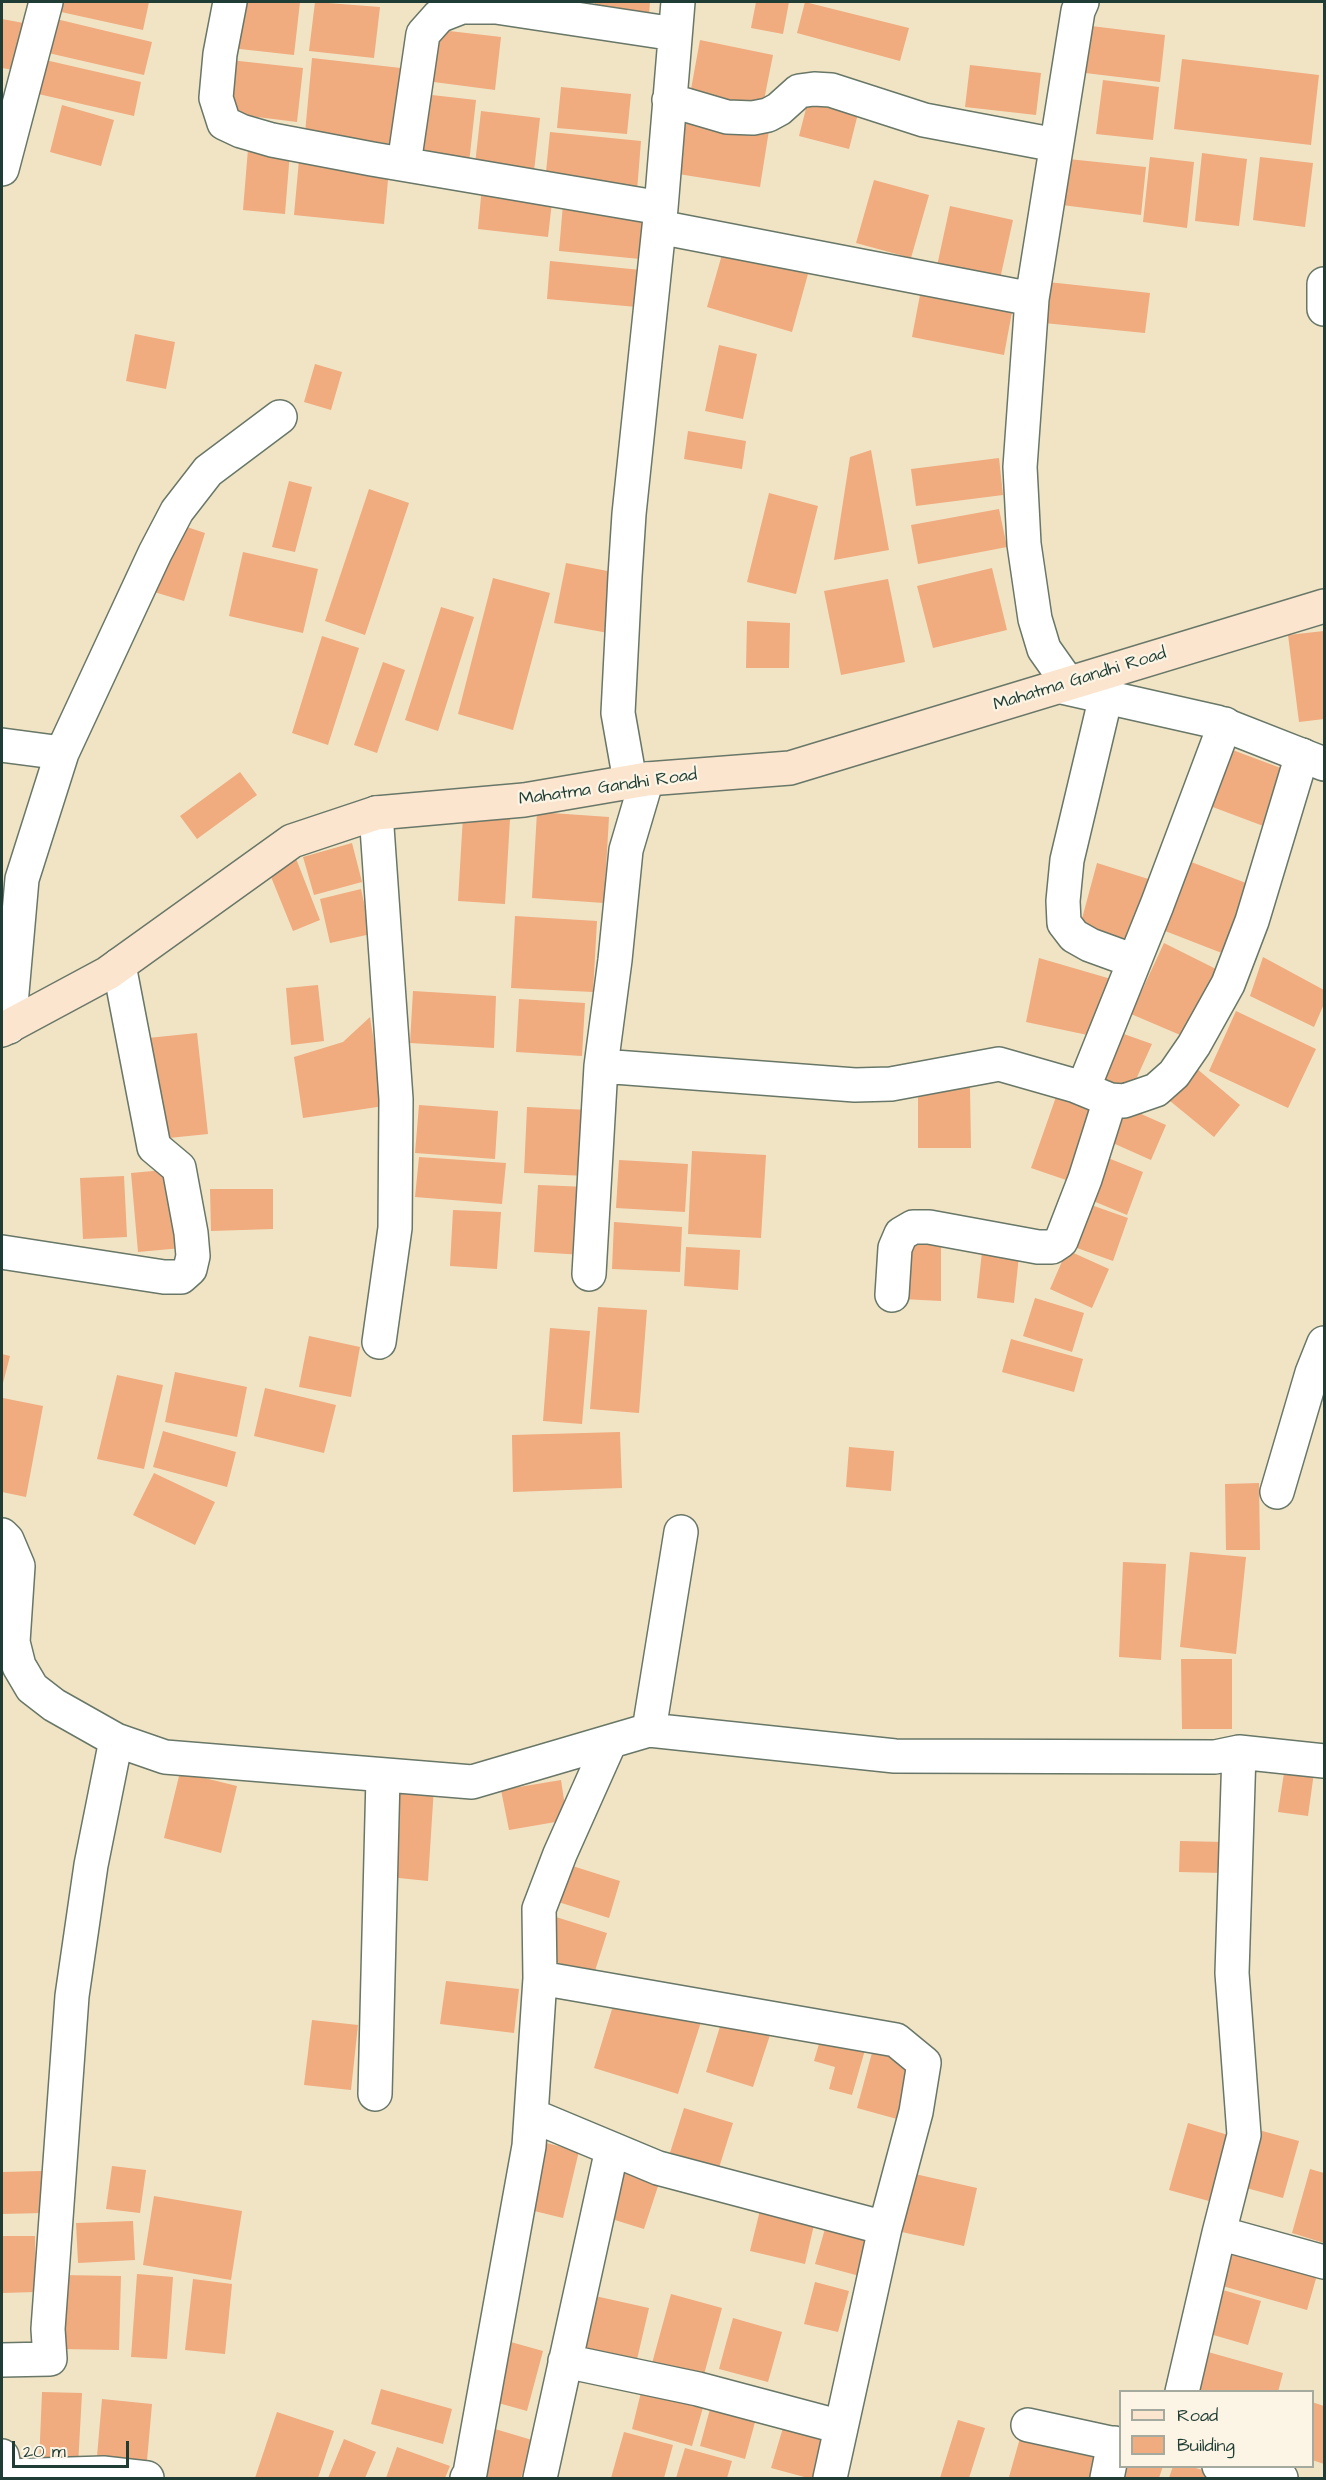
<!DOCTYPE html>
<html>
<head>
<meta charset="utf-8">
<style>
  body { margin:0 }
  #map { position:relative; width:1326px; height:2480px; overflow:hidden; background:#f0e4c5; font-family:"Architects Daughter",sans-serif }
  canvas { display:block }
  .frame { position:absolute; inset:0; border:3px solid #1f3d34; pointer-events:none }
  .legend { position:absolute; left:1119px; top:2390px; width:195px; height:78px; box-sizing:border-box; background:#fcf5e5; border:2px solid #a4ab9e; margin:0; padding:8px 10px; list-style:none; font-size:18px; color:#1f3d34 }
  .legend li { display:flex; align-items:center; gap:12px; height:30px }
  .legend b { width:30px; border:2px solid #a4ab9e }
  .scale { position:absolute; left:12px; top:2441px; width:117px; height:27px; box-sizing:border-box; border:3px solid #1f3d34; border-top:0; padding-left:8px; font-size:18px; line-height:21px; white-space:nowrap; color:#1f3d34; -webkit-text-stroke:4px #fcf5e5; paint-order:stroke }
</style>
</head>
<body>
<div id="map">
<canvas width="1326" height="2480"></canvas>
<div class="frame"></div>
<ul class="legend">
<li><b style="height:8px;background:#fce5cf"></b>Road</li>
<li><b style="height:16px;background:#f0ab7f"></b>Building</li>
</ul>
<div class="scale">20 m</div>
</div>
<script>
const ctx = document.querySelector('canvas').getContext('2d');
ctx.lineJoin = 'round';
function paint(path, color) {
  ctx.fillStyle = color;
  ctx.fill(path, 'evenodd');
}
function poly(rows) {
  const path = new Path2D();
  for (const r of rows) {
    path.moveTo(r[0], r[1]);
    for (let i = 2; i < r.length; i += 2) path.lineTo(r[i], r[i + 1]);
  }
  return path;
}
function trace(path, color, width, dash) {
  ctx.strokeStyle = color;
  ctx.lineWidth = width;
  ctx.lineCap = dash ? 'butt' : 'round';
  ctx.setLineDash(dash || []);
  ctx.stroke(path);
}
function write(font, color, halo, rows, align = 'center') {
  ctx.font = font + ' "Architects Daughter",sans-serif';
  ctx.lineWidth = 4.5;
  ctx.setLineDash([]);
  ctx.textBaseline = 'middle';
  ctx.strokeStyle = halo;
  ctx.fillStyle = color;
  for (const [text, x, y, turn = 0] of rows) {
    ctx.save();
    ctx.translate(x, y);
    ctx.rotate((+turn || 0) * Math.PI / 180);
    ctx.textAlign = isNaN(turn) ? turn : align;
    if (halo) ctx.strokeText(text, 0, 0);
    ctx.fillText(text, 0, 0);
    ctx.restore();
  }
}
paint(poly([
  [54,2,149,2,143,30,52,10],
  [237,2,300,2,294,55,231,48],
  [315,2,380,7,374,58,309,51],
  [595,2,650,2,649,16,594,11],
  [756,2,789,2,783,34,751,28],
  [805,2,909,28,900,61,797,33],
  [52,18,152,42,144,75,44,52],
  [2,19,29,24,19,71,2,68],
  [1083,25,1165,35,1160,82,1077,72],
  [432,29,501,37,495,90,426,81],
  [700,40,773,55,761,115,689,100],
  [312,58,410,69,401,145,305,133],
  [41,59,141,82,134,116,34,93],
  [1182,59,1319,75,1311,145,1174,129],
  [230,60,303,68,297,122,225,113],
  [970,65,1041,73,1036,115,965,107],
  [1103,80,1159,87,1153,140,1096,134],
  [561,87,631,94,627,134,557,128],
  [811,89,861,102,849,149,799,136],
  [423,94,476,100,469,163,415,157],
  [62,105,114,120,101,166,50,152],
  [481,111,540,118,533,180,474,173],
  [681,116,769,130,760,187,672,173],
  [550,132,641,141,637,191,545,182],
  [248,149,290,152,285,214,243,210],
  [1202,153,1247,159,1239,226,1195,221],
  [1150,157,1194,162,1187,228,1143,222],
  [1260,157,1313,163,1305,227,1253,220],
  [1068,159,1146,167,1141,215,1062,205],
  [299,160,389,169,384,224,294,215],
  [874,180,929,195,911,258,856,243],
  [482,186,553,193,548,237,478,229],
  [563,204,644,212,640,259,559,251],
  [950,206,1013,220,1000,279,937,266],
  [723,251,808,274,792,332,707,307],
  [550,261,641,270,637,307,547,299],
  [1048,282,1150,293,1145,333,1044,323],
  [920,295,1012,312,1004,355,912,337],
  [135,334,175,342,166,389,126,381],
  [719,345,757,354,743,419,705,411],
  [315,364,342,372,331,410,304,402],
  [688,431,746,441,742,469,684,459],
  [871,450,889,550,834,560,850,457],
  [999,458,1003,495,916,506,911,469],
  [289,481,312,487,295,552,272,547],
  [369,489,409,503,365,635,325,621],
  [769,493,818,506,796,594,747,582],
  [999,509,1007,547,918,564,911,525],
  [172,522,205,533,184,601,151,591],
  [243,552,318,569,303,633,229,616],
  [566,563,618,573,608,633,554,623],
  [992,568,1007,630,933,648,917,586],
  [493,578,550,593,513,730,458,714],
  [888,579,905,662,841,675,824,591],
  [441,607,474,617,438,731,405,720],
  [747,621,790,623,789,668,746,668],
  [1324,631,1324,719,1299,722,1288,635],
  [322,636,359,648,328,745,292,733],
  [383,662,405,670,377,753,354,745],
  [1230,749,1286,770,1266,827,1210,806],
  [240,772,257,795,197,839,180,816],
  [537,812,609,817,604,903,532,898],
  [463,816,510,819,505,904,458,901],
  [352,843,362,882,314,895,303,857],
  [295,856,320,920,293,931,267,867],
  [1186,860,1259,888,1232,957,1160,929],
  [1097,863,1158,882,1136,946,1080,926],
  [361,889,371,934,330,943,320,899],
  [515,916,597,921,593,992,511,988],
  [1164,943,1224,973,1192,1040,1131,1014],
  [1263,957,1324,990,1324,1004,1314,1027,1250,996],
  [1039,958,1118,981,1097,1037,1026,1022],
  [318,985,324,1041,291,1045,286,988],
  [413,991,496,996,494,1048,410,1043],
  [519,999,585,1003,582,1056,516,1052],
  [1236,1011,1316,1049,1288,1108,1209,1071],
  [370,1017,384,1106,303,1118,294,1057,343,1042],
  [197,1033,208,1134,159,1139,148,1038],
  [1121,1033,1152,1044,1128,1097,1099,1086],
  [1196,1068,1240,1105,1214,1137,1170,1101],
  [918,1088,970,1088,971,1148,918,1148],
  [1057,1094,1098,1108,1072,1182,1031,1168],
  [419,1105,498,1111,495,1159,415,1153],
  [1121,1105,1166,1125,1151,1160,1106,1140],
  [527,1107,589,1110,585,1176,524,1173],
  [692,1151,766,1155,761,1238,688,1234],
  [1098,1154,1143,1172,1127,1215,1081,1196],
  [419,1157,506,1163,502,1204,415,1197],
  [619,1160,688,1164,685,1212,616,1208],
  [175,1169,182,1248,138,1252,131,1173],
  [124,1176,127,1237,83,1239,80,1178],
  [538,1185,588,1187,584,1255,534,1252],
  [210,1189,273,1189,273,1229,211,1231],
  [1080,1201,1128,1218,1113,1261,1066,1244],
  [453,1210,501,1212,497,1269,450,1266],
  [614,1222,682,1227,680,1272,612,1269],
  [941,1236,941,1301,903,1299,904,1240],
  [983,1242,1020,1246,1014,1303,977,1298],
  [686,1247,740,1250,738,1290,684,1286],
  [1067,1250,1109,1269,1092,1308,1050,1289],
  [1035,1298,1084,1313,1072,1352,1023,1336],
  [598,1307,647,1310,639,1413,590,1409],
  [550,1328,590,1331,582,1424,543,1421],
  [309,1336,360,1347,351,1397,299,1387],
  [1011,1339,1083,1359,1074,1392,1002,1372],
  [2,1354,10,1356,2,1387],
  [175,1372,247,1387,237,1437,165,1422],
  [117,1375,163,1385,144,1469,97,1459],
  [265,1388,336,1405,324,1453,254,1436],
  [3,1398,43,1406,26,1497,2,1492],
  [163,1431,236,1452,227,1487,153,1467],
  [620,1432,622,1488,513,1492,512,1435],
  [849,1447,894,1451,891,1491,846,1487],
  [154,1473,215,1502,195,1545,133,1515],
  [1259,1483,1260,1550,1226,1550,1225,1484],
  [1190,1552,1246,1557,1236,1654,1180,1647],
  [1123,1562,1166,1564,1161,1660,1119,1657],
  [1181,1659,1232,1659,1232,1729,1182,1729],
  [1286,1760,1315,1765,1308,1816,1278,1812],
  [180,1772,237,1786,221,1853,164,1838],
  [561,1780,567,1820,509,1830,501,1790],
  [395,1784,434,1787,428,1881,389,1877],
  [1180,1841,1224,1842,1224,1873,1179,1872],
  [563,1863,620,1881,609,1918,552,1900],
  [556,1917,607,1933,594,1974,543,1958],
  [446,1981,519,1989,514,2033,440,2024],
  [616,1996,701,2022,678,2094,594,2068],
  [312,2020,358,2025,351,2090,304,2085],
  [722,2020,770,2035,753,2087,706,2072],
  [821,2037,865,2050,852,2095,829,2089,835,2067,814,2061],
  [873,2049,913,2060,897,2119,857,2108],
  [684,2108,733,2123,718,2171,669,2156],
  [1188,2123,1235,2137,1216,2203,1169,2190],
  [1255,2129,1299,2141,1283,2198,1239,2186],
  [542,2142,579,2151,563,2218,526,2209],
  [112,2166,146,2170,140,2213,106,2209],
  [617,2167,660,2180,644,2229,602,2216],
  [1310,2169,1324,2173,1324,2243,1292,2233],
  [42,2171,43,2213,2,2214,2,2172],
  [906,2172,977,2188,964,2246,893,2230],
  [154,2196,242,2211,231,2280,143,2265],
  [762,2202,816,2216,805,2264,750,2251],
  [828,2218,880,2233,867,2278,815,2264],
  [133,2221,135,2260,78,2263,76,2223],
  [2,2236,35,2236,36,2292,2,2293],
  [1231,2243,1319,2268,1307,2310,1219,2285],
  [137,2274,173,2277,167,2359,131,2357],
  [61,2275,121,2276,119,2350,60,2349],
  [193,2279,232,2284,225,2354,185,2350],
  [815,2282,849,2291,838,2332,804,2324],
  [1216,2288,1261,2301,1248,2345,1203,2332],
  [671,2294,722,2308,702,2382,651,2367],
  [595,2296,649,2308,635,2368,581,2356],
  [733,2318,782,2332,768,2382,719,2369],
  [500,2339,543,2351,527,2411,484,2399],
  [1208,2352,1283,2373,1278,2392,1198,2392],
  [643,2384,706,2397,692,2446,632,2429],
  [381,2389,452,2409,443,2444,371,2424],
  [42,2392,82,2393,78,2466,39,2464],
  [713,2398,758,2411,745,2459,700,2446],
  [102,2399,152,2404,146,2472,96,2468],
  [1312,2402,1324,2406,1324,2464,1312,2460],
  [277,2412,334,2431,318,2478,255,2478],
  [958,2420,985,2428,969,2478,940,2478],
  [785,2421,835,2435,823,2478,808,2478,771,2468],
  [485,2426,532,2440,521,2478,471,2478],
  [1022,2431,1098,2453,1090,2478,1009,2477],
  [624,2432,673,2445,664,2478,611,2478],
  [344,2439,376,2452,365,2478,328,2478],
  [397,2447,450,2466,445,2478,386,2478],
  [685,2448,732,2461,727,2478,676,2478],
  [1126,2466,1163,2466,1159,2478,1123,2478],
  [1173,2466,1189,2466,1229,2478,1169,2478]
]), '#f0ab7f');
const minor = poly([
  [230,2,220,54,216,98,224,123,241,131,272,140,372,159,661,208],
  [669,100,727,117,753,118,768,115,779,109,799,91,814,89,831,90,924,120,1056,145],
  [404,164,423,34,439,16,462,7,496,7,675,34],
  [2,169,46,2],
  [659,227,1032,299],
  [1324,284,1324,309],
  [1068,683,1044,649,1035,619,1024,544,1020,467,1032,299,1078,11,1082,2],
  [1106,696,1067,860,1063,901,1064,923,1074,936,1090,945,1134,961],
  [2,745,62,753],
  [630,781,618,713,625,576,629,514,661,208,678,2],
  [376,813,396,1099,395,1228,379,1342],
  [9,1027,22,879,62,753,155,553,177,511,208,471,280,417],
  [601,1066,855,1085,891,1084,999,1064,1076,1086,1110,1100,1124,1101,1156,1090,1174,1074,1194,1045,1228,984,1252,921,1302,755],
  [1083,1089,1157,905,1225,724],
  [2,1252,164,1277,181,1277,190,1269,193,1256,191,1233,179,1168,154,1147,119,965],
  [589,1274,601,1066,615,960,626,850,647,779],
  [892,1295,895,1248,901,1234,913,1227,929,1227,1038,1247,1052,1247,1061,1241,1085,1179,1110,1100],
  [1277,1492,1312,1373,1324,1343],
  [2,1535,7,1540,18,1566,13,1642,19,1666,32,1688,54,1705,116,1740,165,1757,472,1782,649,1730,895,1756,1215,1757,1239,1752,1324,1761],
  [649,1730,681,1532],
  [540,1978,896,2040,924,2063,916,2112,885,2228,830,2478],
  [375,2094,383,1777],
  [531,2115,658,2168,885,2228],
  [1219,2233,1324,2262],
  [2,2360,50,2359,48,2329,72,1996,91,1865,116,1740],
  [565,2361,698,2389,841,2427],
  [1182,2392,1219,2233,1244,2135,1232,1973,1239,1752],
  [1028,2425,1120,2445],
  [2,2456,6,2476,103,2473,147,2478],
  [1219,2466,1281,2478],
  [467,2478,470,2473,529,2146,540,1978,539,1909,560,1854,610,1742],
  [540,2478,612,2149],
  [1107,2478,1114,2443]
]);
const tertiary = poly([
  [1057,686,1217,722,1324,764]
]);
const secondary = poly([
  [2,1030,108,973,292,841,376,813,524,800,647,779,790,768,1324,606]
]);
trace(minor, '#687767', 36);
trace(tertiary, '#687767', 36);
trace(secondary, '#687767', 36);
trace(minor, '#fff', 33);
trace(tertiary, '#fff', 33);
trace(secondary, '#fce5cf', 33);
write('18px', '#1f3d34', '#fcf5e5', [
  ["Mahatma Gandhi Road",1080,680,-17],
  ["Mahatma Gandhi Road",608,788,-8]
]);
</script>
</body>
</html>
